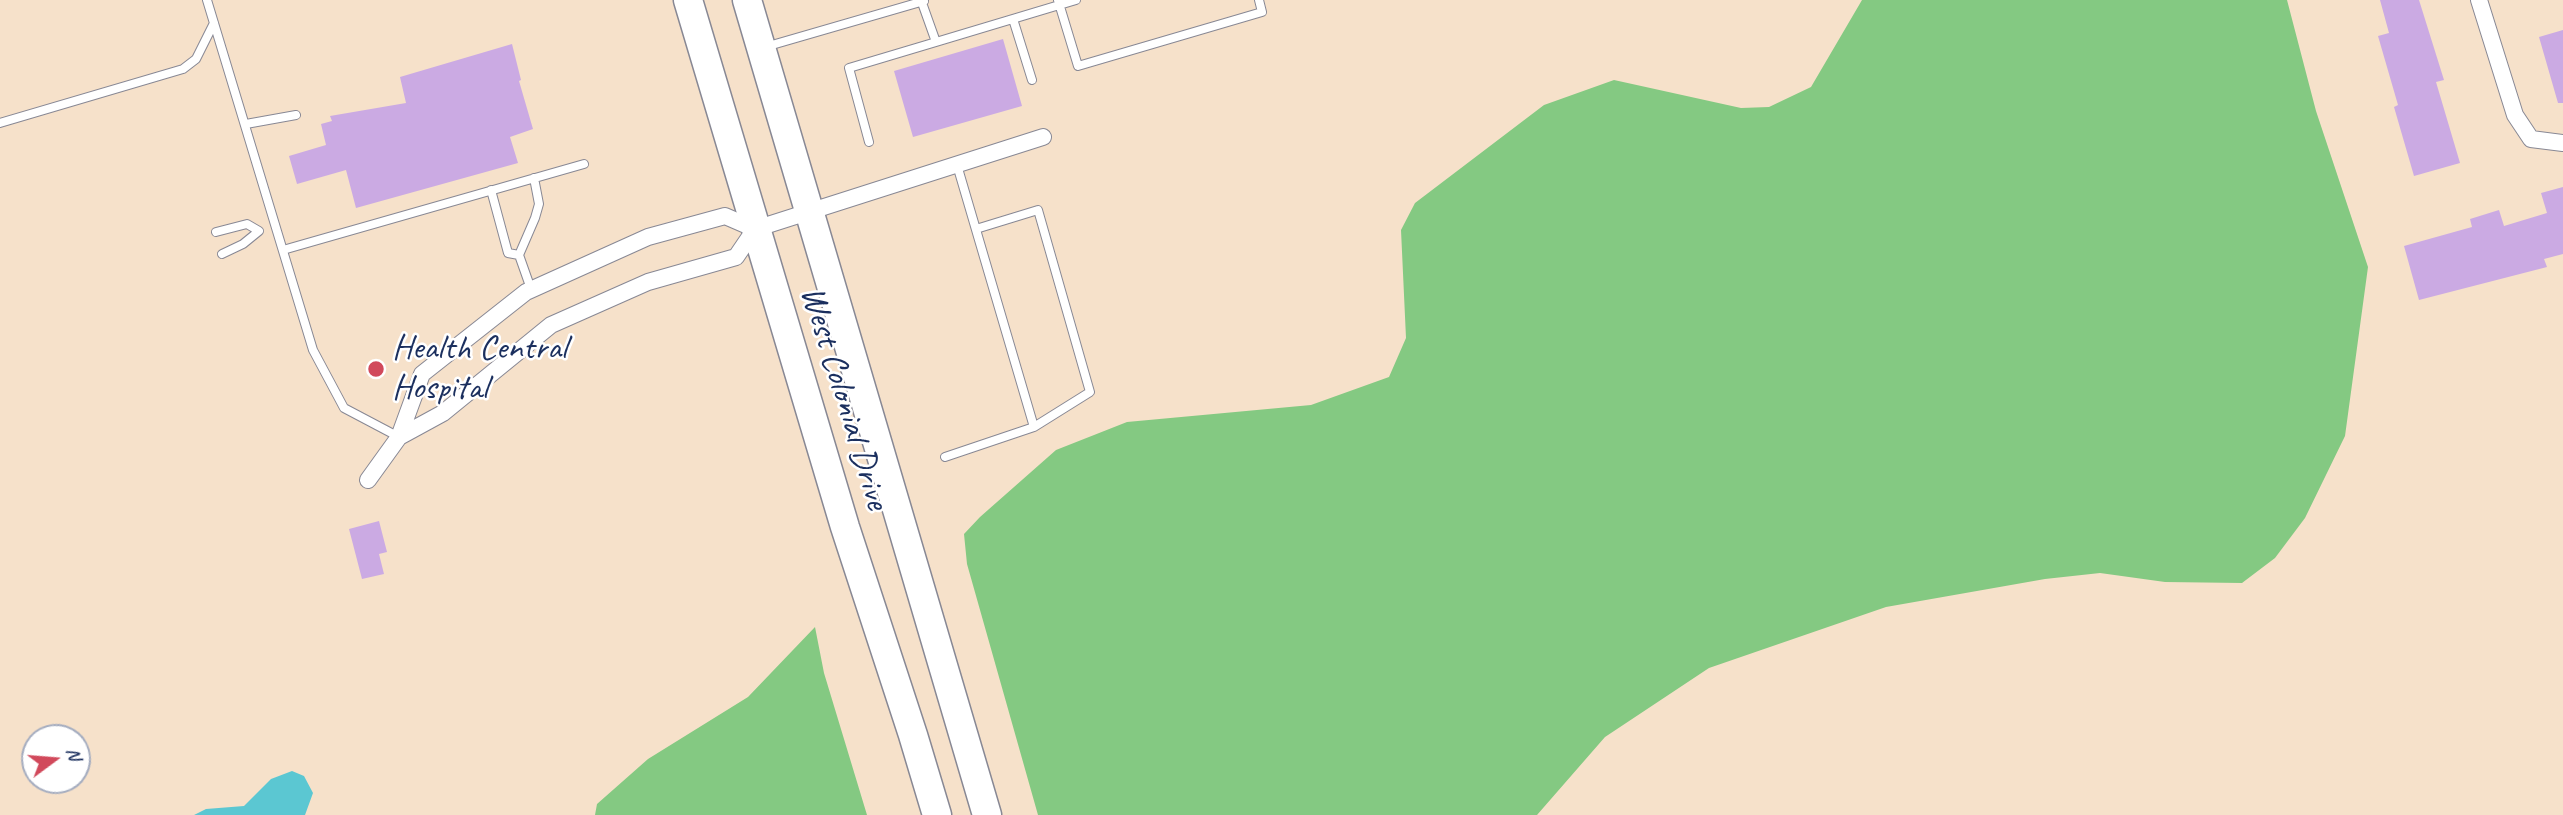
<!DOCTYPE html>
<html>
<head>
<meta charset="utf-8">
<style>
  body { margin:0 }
  #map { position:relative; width:2563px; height:815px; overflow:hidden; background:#f6e1ca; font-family:Caveat,sans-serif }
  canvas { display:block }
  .north { position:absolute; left:21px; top:724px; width:70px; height:70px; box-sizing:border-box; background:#fff; border:2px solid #a4acbf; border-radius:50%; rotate:74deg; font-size:19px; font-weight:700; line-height:28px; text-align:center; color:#1b2f5e }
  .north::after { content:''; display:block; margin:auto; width:24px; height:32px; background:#d1495b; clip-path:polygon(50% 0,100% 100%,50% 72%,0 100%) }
</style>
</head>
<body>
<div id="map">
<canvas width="2563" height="815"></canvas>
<div class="north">N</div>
</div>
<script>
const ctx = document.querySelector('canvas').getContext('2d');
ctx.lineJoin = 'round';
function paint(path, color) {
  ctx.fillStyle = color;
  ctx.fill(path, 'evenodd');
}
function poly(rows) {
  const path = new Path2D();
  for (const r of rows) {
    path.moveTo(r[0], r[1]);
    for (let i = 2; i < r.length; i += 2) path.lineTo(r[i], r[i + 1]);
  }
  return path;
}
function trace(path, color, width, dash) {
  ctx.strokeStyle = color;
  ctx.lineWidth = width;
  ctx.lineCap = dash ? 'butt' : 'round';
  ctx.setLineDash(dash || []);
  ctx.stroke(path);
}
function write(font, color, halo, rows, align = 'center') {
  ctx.font = font + ' Caveat,sans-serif';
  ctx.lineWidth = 5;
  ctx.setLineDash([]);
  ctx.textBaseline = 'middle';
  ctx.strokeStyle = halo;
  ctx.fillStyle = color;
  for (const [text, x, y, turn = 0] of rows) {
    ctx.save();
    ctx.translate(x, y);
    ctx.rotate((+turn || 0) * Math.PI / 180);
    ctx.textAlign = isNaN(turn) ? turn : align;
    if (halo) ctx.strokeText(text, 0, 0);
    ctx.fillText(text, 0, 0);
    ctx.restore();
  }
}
paint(poly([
  [1862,0,2287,0,2316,111,2368,267,2345,436,2305,518,2275,558,2242,583,2165,582,2100,573,2045,579,1886,607,1709,668,1605,737,1537,815,1038,815,967,564,964,534,980,517,1056,450,1127,422,1311,405,1389,377,1406,338,1401,230,1415,203,1544,105,1614,80,1741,108,1769,107,1811,87],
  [815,627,824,673,867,815,595,815,597,804,648,759,748,697]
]), '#84c982');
paint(poly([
  [292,771,304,776,313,793,305,815,194,815,206,809,244,806,271,779]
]), '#5bc7d2');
paint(poly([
  [2380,0,2419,0,2444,80,2436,82,2460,163,2414,176,2394,107,2398,105,2378,36,2389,33],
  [2563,30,2563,103,2558,103,2539,37],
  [1003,39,1022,106,913,137,894,71],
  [512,44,521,80,519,81,533,129,510,137,518,163,356,208,346,170,297,184,289,156,326,145,321,124,332,121,330,116,406,103,400,77],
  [2563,187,2563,254,2544,259,2547,267,2419,300,2404,246,2472,227,2470,219,2499,210,2504,226,2547,213,2541,193],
  [379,521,387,552,379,554,384,574,362,579,349,529]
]), '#cbaae3');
const lane = poly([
  [207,0,313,350,344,408,399,437],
  [921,0,936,42,1076,0],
  [1058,0,1078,66,1262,12,1259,0],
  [1013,19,1032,80],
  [765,47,924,1],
  [0,123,183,69,196,59,214,23],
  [246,124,296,115],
  [869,142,849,68,936,42],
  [957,165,1034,427],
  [491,190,508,253,519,255],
  [216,232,247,224,259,231,243,244,222,254],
  [283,250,584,164],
  [531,289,519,255,535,218,539,204,534,178],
  [945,457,1034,427,1090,392,1038,210,976,229]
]);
const street = poly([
  [2479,0,2515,115,2531,139,2563,143],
  [399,437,443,413,551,325,648,282,736,257,755,229,1043,137],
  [368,480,399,437,422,374,526,292,648,237,725,216,755,229]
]);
const highway = poly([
  [688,0,845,527,913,735,937,815],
  [747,0,987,815]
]);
trace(lane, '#888894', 10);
trace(street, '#888894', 18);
trace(highway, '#888894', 31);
trace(lane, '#fff', 8);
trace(street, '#fff', 16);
trace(highway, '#fff', 28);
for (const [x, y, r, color] of [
  [376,369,9,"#d1495b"]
]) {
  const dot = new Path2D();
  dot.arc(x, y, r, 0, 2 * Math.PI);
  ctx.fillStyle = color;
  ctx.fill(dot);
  trace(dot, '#fff', 2.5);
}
write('35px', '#1b2f5e', '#fff', [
  ["Health Central",392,349],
  ["Hospital",392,389]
], 'left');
write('35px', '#1b2f5e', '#fff', [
  ["West Colonial Drive",844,398,73]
]);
</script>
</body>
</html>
